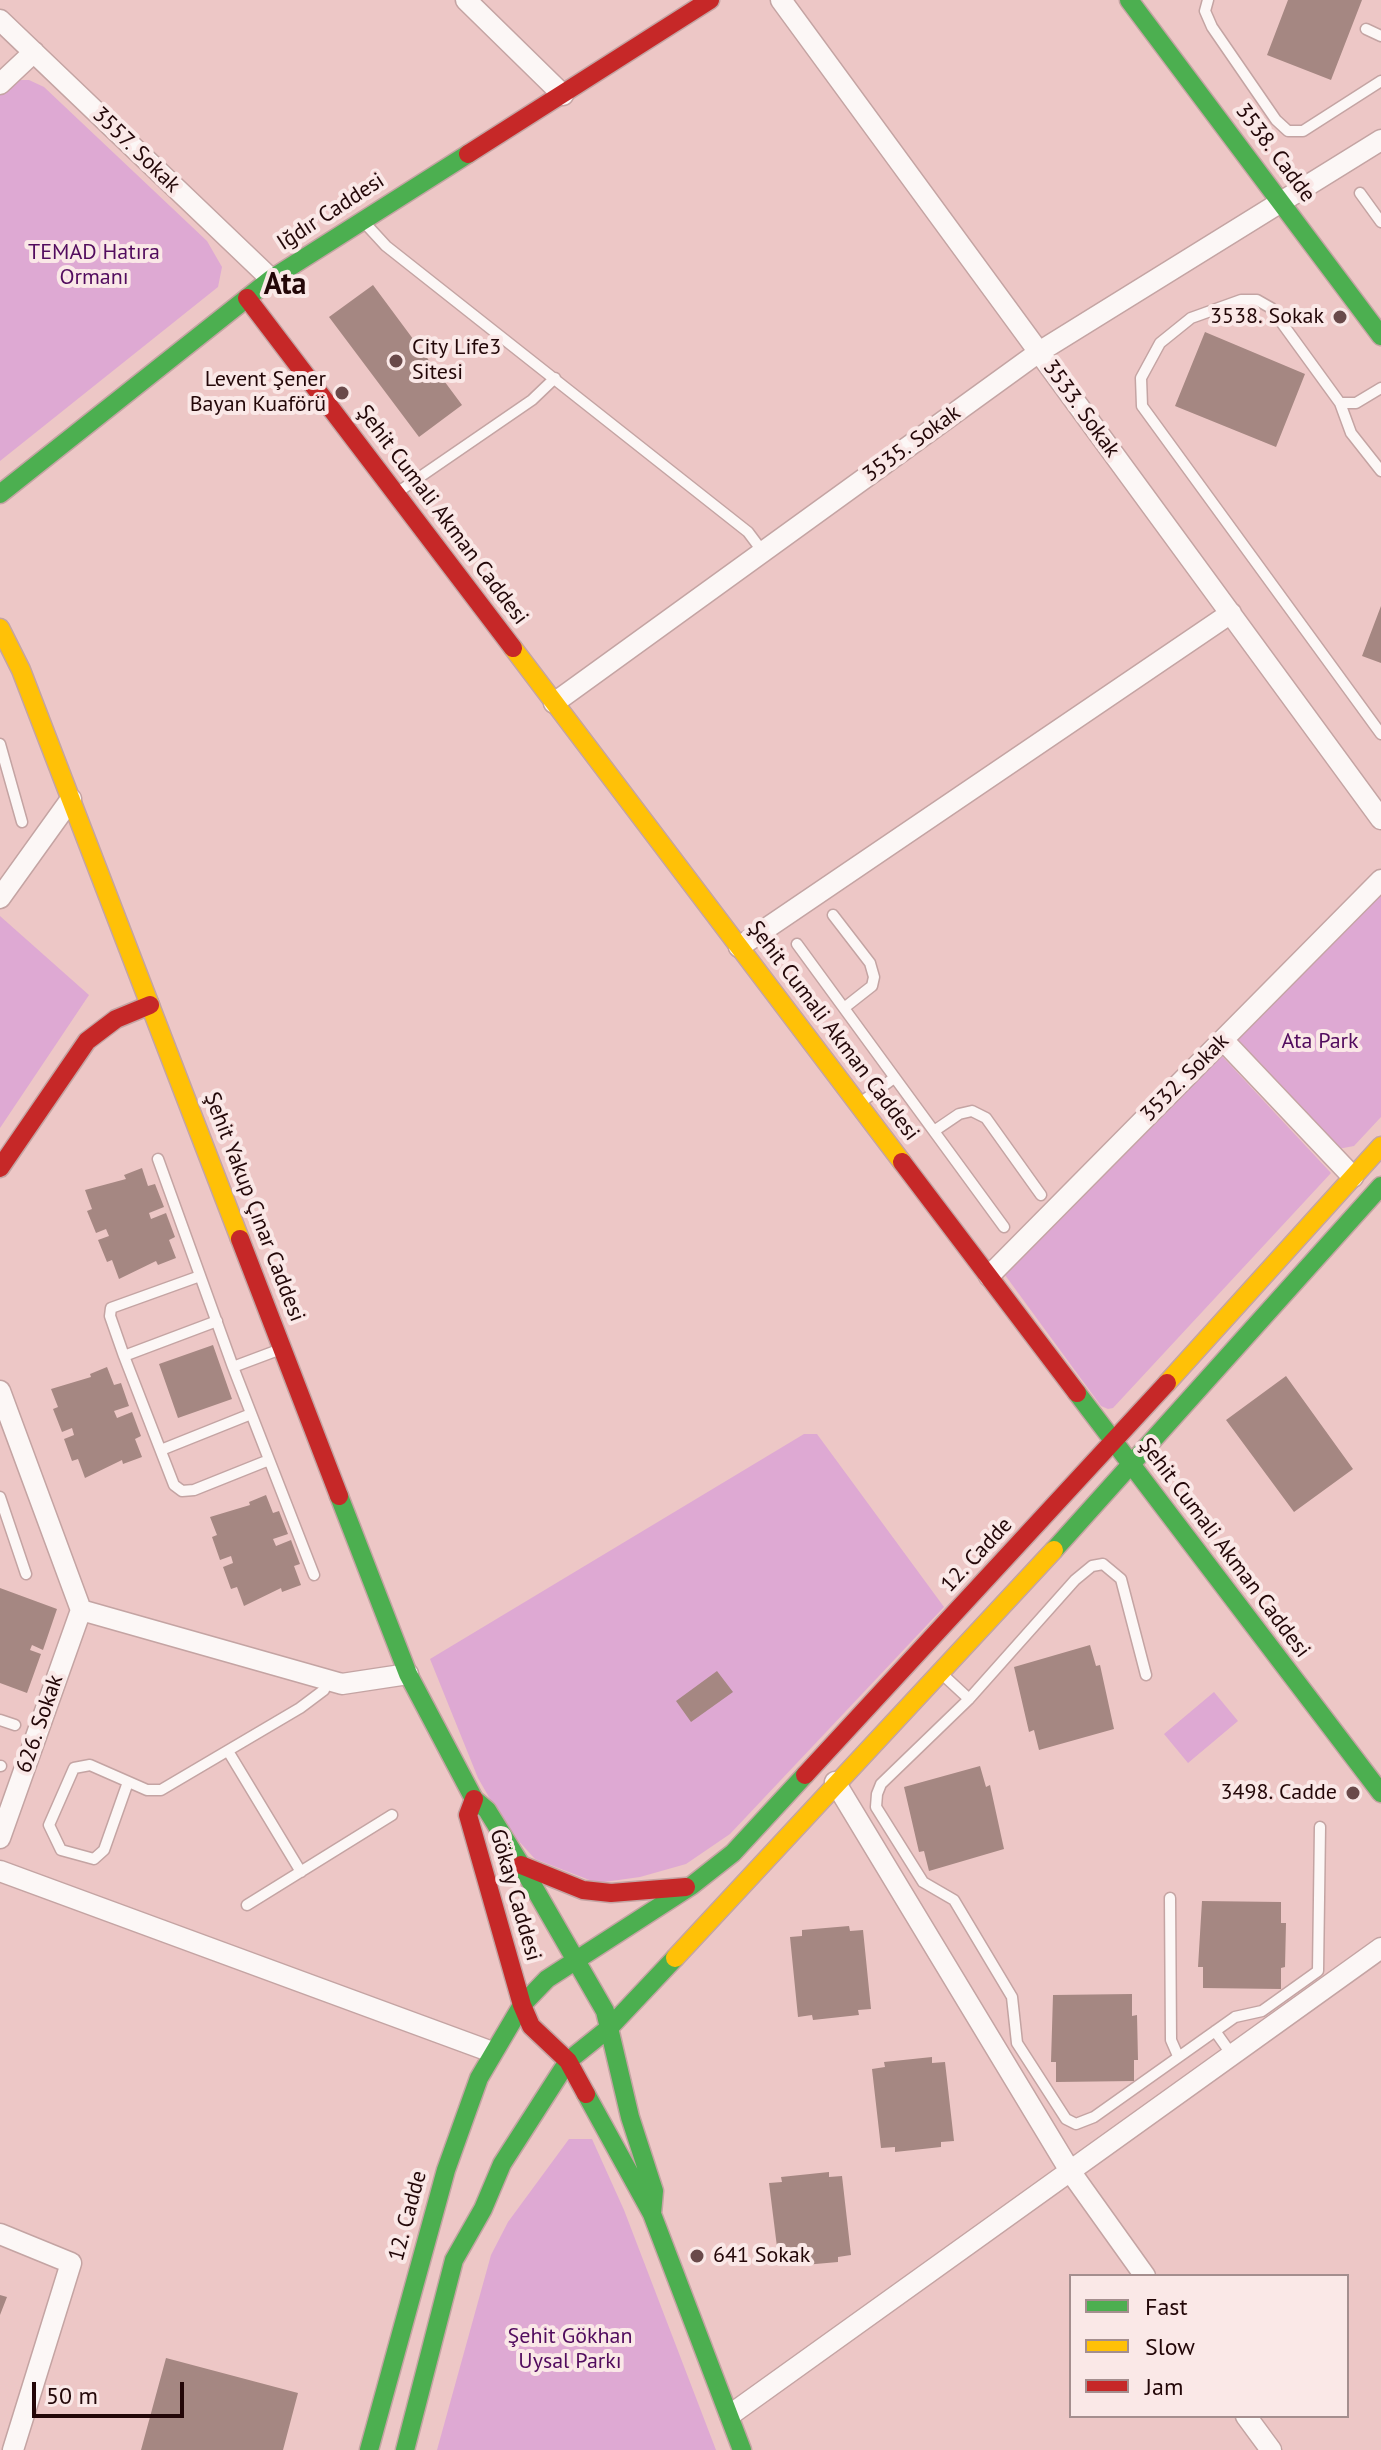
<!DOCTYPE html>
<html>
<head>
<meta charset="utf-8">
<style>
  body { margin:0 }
  #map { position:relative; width:1381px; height:2450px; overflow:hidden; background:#edc7c6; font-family:"PT Sans",sans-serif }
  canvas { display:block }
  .legend { position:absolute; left:1069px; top:2274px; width:280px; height:144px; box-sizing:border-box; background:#fae8e7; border:2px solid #a48e8e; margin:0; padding:10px 14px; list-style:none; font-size:24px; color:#230708 }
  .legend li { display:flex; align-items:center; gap:16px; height:40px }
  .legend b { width:40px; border:2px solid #a48e8e }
  .scale { position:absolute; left:32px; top:2382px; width:152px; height:36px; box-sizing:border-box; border:4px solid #230708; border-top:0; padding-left:10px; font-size:24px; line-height:28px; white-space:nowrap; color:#230708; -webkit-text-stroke:6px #fae8e7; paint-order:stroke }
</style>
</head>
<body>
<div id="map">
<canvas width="1381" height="2450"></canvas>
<ul class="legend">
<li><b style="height:10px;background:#4caf50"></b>Fast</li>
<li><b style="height:10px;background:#ffc107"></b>Slow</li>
<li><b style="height:10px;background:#c62828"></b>Jam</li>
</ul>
<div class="scale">50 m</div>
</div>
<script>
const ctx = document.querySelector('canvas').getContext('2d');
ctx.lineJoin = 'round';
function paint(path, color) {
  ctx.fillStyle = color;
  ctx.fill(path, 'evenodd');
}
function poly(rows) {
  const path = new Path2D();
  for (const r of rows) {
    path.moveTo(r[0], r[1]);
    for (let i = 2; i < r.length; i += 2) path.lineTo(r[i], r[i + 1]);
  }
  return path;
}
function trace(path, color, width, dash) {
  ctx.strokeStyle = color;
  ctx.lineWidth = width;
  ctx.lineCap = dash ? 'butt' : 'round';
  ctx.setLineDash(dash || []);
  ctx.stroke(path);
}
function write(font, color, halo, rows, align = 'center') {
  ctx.font = font + ' "PT Sans",sans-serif';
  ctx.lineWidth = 8;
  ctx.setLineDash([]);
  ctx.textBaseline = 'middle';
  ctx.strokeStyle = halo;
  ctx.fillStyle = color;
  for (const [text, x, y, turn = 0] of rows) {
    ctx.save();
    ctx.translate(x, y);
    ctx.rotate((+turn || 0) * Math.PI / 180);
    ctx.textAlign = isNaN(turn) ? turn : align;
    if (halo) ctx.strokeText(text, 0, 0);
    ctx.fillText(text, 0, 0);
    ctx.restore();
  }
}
paint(poly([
  [16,80,29,80,44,87,207,241,222,267,218,287,0,461,0,94],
  [1381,892,1381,1117,1354,1146,1338,1149,1238,1046,1238,1035],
  [0,916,89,995,0,1128],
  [1221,1055,1331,1173,1113,1408,1108,1409,1101,1406,1005,1275],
  [804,1434,817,1434,944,1607,730,1834,686,1864,640,1877,597,1883,535,1859,506,1827,478,1778,430,1659],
  [1214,1692,1238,1721,1188,1763,1164,1734],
  [569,2139,592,2139,624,2210,716,2450,437,2450,491,2255,508,2222]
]), '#dea9d3');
paint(poly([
  [1288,0,1362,0,1331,80,1267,55],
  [373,285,462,405,419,437,329,317],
  [1205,332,1305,374,1276,447,1175,406],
  [1381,606,1381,663,1362,656],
  [142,1168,148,1186,155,1184,164,1207,149,1213,151,1219,166,1213,175,1237,169,1240,176,1258,158,1265,156,1261,119,1279,112,1260,107,1262,98,1240,109,1236,106,1229,96,1233,87,1211,92,1209,85,1190,126,1179,124,1175],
  [213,1345,232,1399,178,1418,159,1364],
  [107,1367,114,1385,121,1383,129,1406,114,1411,117,1418,132,1412,141,1436,135,1439,142,1457,123,1464,122,1460,85,1478,78,1459,72,1461,64,1439,74,1435,72,1428,62,1432,53,1409,58,1407,51,1389,91,1377,90,1374],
  [1286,1376,1353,1469,1294,1512,1226,1420],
  [266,1495,273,1513,279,1511,288,1534,273,1539,276,1546,291,1540,300,1564,294,1566,301,1585,282,1592,281,1588,244,1606,237,1587,231,1589,223,1567,233,1563,231,1556,220,1560,212,1537,217,1535,210,1517,250,1505,249,1502],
  [0,1588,57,1609,43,1650,32,1645,30,1650,41,1654,27,1693,0,1683],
  [1090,1645,1096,1666,1100,1665,1114,1729,1039,1750,1034,1730,1029,1732,1014,1667],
  [717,1671,733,1692,691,1722,676,1701],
  [980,1766,986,1787,990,1785,1004,1849,929,1871,924,1851,919,1852,904,1787],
  [1202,1901,1281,1902,1281,1923,1286,1923,1285,1967,1281,1968,1281,1989,1203,1988,1203,1967,1198,1967],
  [849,1926,850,1931,863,1930,871,2009,858,2010,859,2015,813,2020,812,2015,798,2017,790,1937,802,1936,802,1930],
  [1132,1994,1132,2016,1137,2015,1138,2060,1134,2060,1134,2081,1056,2082,1056,2062,1051,2062,1053,1995],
  [932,2057,932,2063,945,2062,954,2141,941,2142,941,2147,895,2152,895,2147,881,2148,872,2069,885,2067,884,2062],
  [829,2172,829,2177,842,2176,851,2255,838,2257,838,2262,793,2266,792,2261,779,2263,769,2183,782,2182,781,2177],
  [0,2295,7,2297,0,2315],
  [166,2358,298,2393,283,2450,141,2450]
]), '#a58782');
const lane = poly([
  [1208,0,1205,11,1212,27,1276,120,1288,131,1303,131,1381,81],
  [1366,29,1381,36],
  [1360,193,1381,222],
  [363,221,386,246,748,532,763,552],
  [1381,388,1356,403,1340,403,1271,308,1257,300,1241,300,1191,318,1160,343,1141,378,1142,406,1381,734],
  [1340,403,1351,433,1381,471],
  [398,492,532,400,555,378],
  [0,744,22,822],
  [833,915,870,963,874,977,872,986,844,1008],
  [797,944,1004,1227],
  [860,1103,894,1078],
  [934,1131,959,1114,972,1111,986,1118,1041,1195],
  [158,1159,233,1367,314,1575],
  [200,1276,111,1308,110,1316,124,1356,174,1485,182,1491,194,1490,269,1460],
  [124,1356,217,1321],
  [233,1367,281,1349],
  [161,1450,251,1414],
  [0,1497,26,1574],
  [941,1673,969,1699],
  [1146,1675,1121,1579,1103,1564,1092,1566,1075,1580,969,1699,881,1784,877,1794,876,1807,923,1882,954,1900,1012,1997,1017,2043,1066,2119,1076,2124,1094,2117,1235,2017,1262,2011,1318,1971,1320,1827],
  [0,1720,15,1725],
  [228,1751,301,1872],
  [0,1766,1,1766],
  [128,1782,104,1850,94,1859,61,1850,49,1825,74,1768,90,1765,147,1790,161,1790,300,1708,324,1690,328,1680],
  [1170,1898,1171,2040,1178,2056],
  [247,1905,392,1815],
  [1215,2031,1232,2055]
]);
const street = poly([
  [466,0,563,95],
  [781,0,1381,819],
  [0,20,271,279],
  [0,84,34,52],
  [554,703,1039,352,1381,140],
  [0,898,71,799],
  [739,947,1231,613],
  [1223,1040,1353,1177],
  [989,1276,1381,880],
  [0,1391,81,1610,342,1684,408,1674],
  [835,1782,1070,2171,1145,2276],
  [0,1838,81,1610],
  [0,1871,492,2052],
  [0,2234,71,2263,13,2450],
  [730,2415,1381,1948],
  [1246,2416,1271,2450]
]);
const fast = poly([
  [1129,0,1381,336],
  [0,494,271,279,468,154],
  [1077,1393,1381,1793],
  [339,1496,408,1674,474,1799,487,1810,521,1865,605,2011,630,2117,654,2191,652,2214],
  [1054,1550,1381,1186],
  [586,2094,652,2214,742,2450],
  [369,2450,446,2170,479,2078,522,2005,547,1979,691,1886,733,1853,805,1775],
  [405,2450,454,2260,483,2209,502,2164,568,2061,609,2028,675,1958]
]);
const slow = poly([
  [0,628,21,670,240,1239],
  [513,648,902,1162],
  [1167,1383,1381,1146],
  [675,1958,1054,1550]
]);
const jam = poly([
  [468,154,710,0],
  [247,298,513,648],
  [902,1162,1077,1393],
  [0,1168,87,1041,116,1019,150,1005],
  [240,1239,339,1496],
  [805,1775,1167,1383],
  [474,1799,468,1815,522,2005,531,2026,568,2061,586,2094],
  [521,1865,583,1890,611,1893,686,1887]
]);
trace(lane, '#c4a4a3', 13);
trace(street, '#c4a4a3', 23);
trace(fast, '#c4a4a3', 21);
trace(slow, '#c4a4a3', 21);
trace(jam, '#c4a4a3', 21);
trace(lane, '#fcf7f6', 10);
trace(street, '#fcf7f6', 20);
trace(fast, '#4caf50', 18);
trace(slow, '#ffc107', 18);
trace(jam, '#c62828', 18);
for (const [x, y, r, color] of [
  [1340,317,8,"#6a4a4a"],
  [396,361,8,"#6a4a4a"],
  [342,393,8,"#6a4a4a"],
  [1353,1793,8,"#6a4a4a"],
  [697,2256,8,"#6a4a4a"]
]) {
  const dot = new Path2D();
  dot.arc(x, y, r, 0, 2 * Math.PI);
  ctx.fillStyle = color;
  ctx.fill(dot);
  trace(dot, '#fae8e7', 3);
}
write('22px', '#230708', '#fae8e7', [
  ["3557. Sokak",136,150,44],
  ["3538. Cadde",1275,153,53],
  ["Iğdır Caddesi",331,212,-33],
  ["3533. Sokak",1081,409,54],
  ["3535. Sokak",912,444,-36],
  ["Şehit Cumali Akman Caddesi",442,515,53],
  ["Şehit Cumali Akman Caddesi",833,1031,53],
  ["3532. Sokak",1185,1078,-45],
  ["Şehit Yakup Çınar Caddesi",254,1207,69],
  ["Şehit Cumali Akman Caddesi",1224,1548,53],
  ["12. Cadde",977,1555,-47],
  ["626. Sokak",40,1724,-71],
  ["Gökay Caddesi",515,1895,74],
  ["12. Cadde",408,2216,-75]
]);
write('22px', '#520c5e', '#fae8e7', [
  ["TEMAD Hatıra",94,253],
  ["Ormanı",94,278],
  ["Ata Park",1320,1042],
  ["Şehit Gökhan",570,2337],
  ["Uysal Parkı",570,2362]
]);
write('22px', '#230708', '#fae8e7', [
  ["3538. Sokak",1324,317],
  ["City Life3",412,348,"left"],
  ["Sitesi",412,373,"left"],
  ["Levent Şener",326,380],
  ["Bayan Kuaförü",326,405],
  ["3498. Cadde",1337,1793],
  ["641 Sokak",713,2256,"left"]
], 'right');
write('bold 30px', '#230708', '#fae8e7', [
  ["Ata",285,285]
]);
</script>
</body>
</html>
